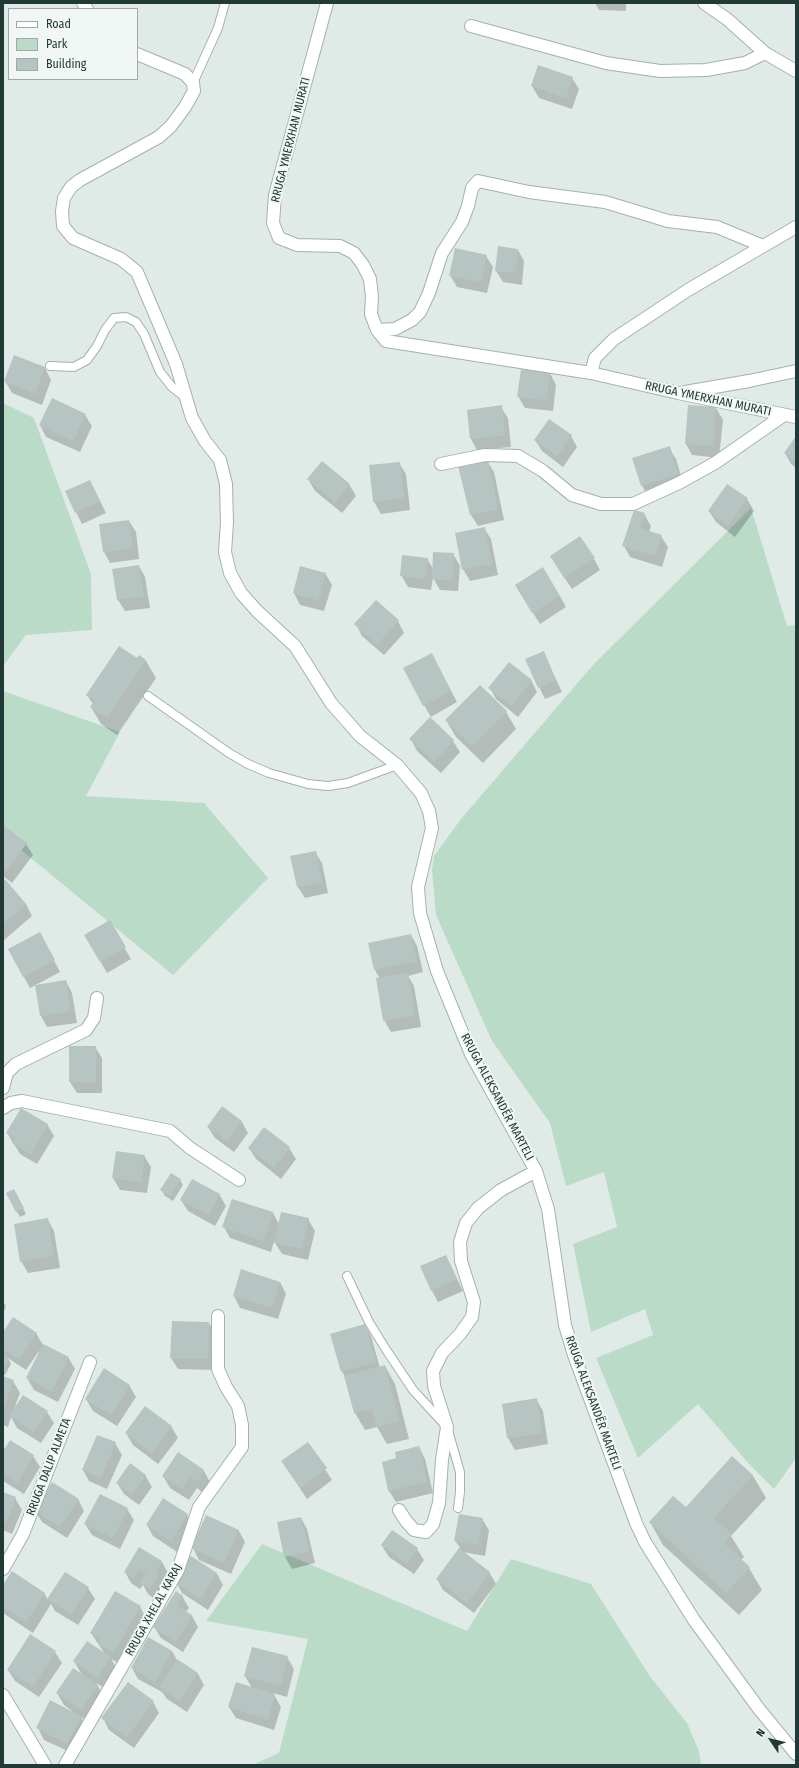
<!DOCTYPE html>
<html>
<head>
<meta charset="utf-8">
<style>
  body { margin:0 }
  #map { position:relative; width:799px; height:1768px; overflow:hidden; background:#e0ebe8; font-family:"Fira Sans Condensed",sans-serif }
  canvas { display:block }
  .frame { position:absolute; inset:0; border:4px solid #223a37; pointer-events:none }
  .legend { position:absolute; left:8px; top:8px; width:130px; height:72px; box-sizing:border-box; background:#f1f7f5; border:1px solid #9eaba9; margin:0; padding:5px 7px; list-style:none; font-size:12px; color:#223a37 }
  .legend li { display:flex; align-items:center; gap:8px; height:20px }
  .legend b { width:20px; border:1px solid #9eaba9 }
  .north { position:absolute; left:751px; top:1720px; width:40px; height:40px; -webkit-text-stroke:3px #f1f7f5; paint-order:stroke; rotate:305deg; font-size:11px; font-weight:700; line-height:16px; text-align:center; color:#223a37 }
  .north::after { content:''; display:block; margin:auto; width:14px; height:18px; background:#223a37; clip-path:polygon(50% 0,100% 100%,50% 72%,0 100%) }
</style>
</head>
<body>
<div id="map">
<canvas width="799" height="1768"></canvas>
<div class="frame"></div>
<ul class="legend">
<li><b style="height:5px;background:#fff"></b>Road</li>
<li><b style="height:11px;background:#badbc8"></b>Park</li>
<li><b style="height:11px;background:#b6c5c1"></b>Building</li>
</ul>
<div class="north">N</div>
</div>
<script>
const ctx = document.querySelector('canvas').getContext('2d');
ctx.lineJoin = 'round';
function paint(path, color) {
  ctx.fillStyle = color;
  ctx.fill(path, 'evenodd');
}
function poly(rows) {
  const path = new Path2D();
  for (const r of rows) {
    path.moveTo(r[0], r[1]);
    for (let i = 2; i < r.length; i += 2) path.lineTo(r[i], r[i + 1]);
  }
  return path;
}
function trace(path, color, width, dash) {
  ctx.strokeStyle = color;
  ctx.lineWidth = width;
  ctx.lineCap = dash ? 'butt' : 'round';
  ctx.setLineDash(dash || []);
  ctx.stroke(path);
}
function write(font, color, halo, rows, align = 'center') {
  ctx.font = font + ' "Fira Sans Condensed",sans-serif';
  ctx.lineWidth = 4;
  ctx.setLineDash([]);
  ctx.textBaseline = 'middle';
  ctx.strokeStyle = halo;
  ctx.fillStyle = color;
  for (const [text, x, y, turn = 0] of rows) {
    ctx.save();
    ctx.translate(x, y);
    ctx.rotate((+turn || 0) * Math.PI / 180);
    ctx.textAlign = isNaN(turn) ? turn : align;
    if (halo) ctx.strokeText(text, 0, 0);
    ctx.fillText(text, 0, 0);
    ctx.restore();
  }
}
paint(poly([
  [3,403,34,418,91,574,92,630,26,635,3,666],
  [751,508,787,626,796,625,796,1458,774,1489,749,1464,698,1404,638,1458,596,1358,653,1335,645,1309,591,1332,573,1244,617,1227,604,1172,566,1186,550,1123,492,1041,436,915,432,870,434,856,461,819,593,665],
  [3,691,120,732,86,796,204,803,268,878,173,975,3,835],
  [262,1544,467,1631,511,1559,591,1584,649,1675,687,1723,699,1751,701,1765,252,1765,279,1753,308,1639,206,1621]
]), '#badbc8');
paint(poly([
  [595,3,626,3,626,11,599,10],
  [572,78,579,89,572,109,539,98,532,86],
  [518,250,524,261,522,285,503,282,496,271],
  [486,256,493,267,487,293,457,287,450,275],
  [15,356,45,368,51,380,42,405,12,393,5,381],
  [550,373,556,385,553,411,525,408,518,396],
  [501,407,508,418,511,447,477,450,471,439,468,410],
  [716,408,723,420,719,458,692,455,686,444],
  [85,415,92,426,80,452,46,437,40,425],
  [571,436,577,447,563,467,542,451,535,440],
  [796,438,796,468,791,464,785,453],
  [669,448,676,459,684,486,648,497,642,485],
  [487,461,494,472,504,520,478,526,471,515,460,467],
  [399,463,406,474,410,510,381,514,374,502,370,466],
  [308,479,349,484,356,496,342,513,315,491],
  [90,481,106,513,82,524,76,512],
  [728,485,747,499,754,511,735,537,716,522,709,511],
  [644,514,651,526,649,532,661,536,668,547,662,567,630,557,624,546],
  [129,521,136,532,139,559,110,563,104,552],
  [484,528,491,539,498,575,470,581,463,569],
  [453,554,460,566,458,591,440,590,433,578,431,590,408,587,401,575,427,559,434,570],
  [594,559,600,570,572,589,558,568],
  [139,566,145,577,150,608,125,611,118,600],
  [325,573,332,585,324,611,300,605,294,593],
  [560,596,566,607,540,624,523,597],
  [398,621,404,633,384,655,362,636,356,624],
  [543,652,562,692,545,699,526,660],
  [139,656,146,661,156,678,117,735,101,724,91,707,93,704,87,695],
  [438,666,457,702,431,717,424,705],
  [531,680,537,692,518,717,496,699,490,688],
  [480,686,506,712,516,729,483,763,456,737,446,720],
  [430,718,453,741,460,752,441,773,417,751,411,739],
  [3,826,26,844,33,855,12,883,3,876],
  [315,852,322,863,328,893,305,898,298,887,292,857],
  [3,883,26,904,32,916,3,941],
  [109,921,131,959,107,973,85,935],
  [411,935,417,946,423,972,408,976,414,986,421,1027,391,1032,384,1020,380,979,375,970],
  [46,945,60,972,30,988,9,950],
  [66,981,72,993,77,1023,47,1027,41,1016],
  [95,1047,102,1058,102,1093,77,1093,70,1082],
  [222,1108,242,1122,248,1133,234,1152,215,1138,208,1127],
  [47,1124,54,1136,37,1164,20,1154,7,1133],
  [249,1148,289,1148,296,1159,281,1179,256,1159],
  [144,1156,151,1167,147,1193,120,1190,113,1178],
  [180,1180,183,1185,173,1201,165,1196,162,1191],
  [219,1194,226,1206,215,1226,188,1211,181,1200],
  [17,1196,26,1214,20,1217,17,1212],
  [232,1200,273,1213,279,1224,308,1219,315,1231,308,1260,282,1254,274,1241,271,1252,230,1238,224,1227],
  [48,1220,54,1231,60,1268,28,1273,21,1261],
  [446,1256,463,1291,438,1302,432,1291],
  [280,1282,286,1294,278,1319,240,1308,234,1296],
  [3,1301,6,1306,3,1314],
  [209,1323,215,1334,214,1370,178,1369,171,1358],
  [365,1325,371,1336,380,1368,385,1366,395,1384,409,1439,387,1444,377,1427,365,1430,355,1413,346,1379,342,1371],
  [36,1333,43,1345,68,1357,75,1369,58,1402,34,1390,27,1378,40,1352,39,1351,26,1370,8,1358,11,1364,5,1375,3,1374,3,1334],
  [3,1377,13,1381,20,1393,14,1409,23,1396,47,1412,54,1423,41,1443,17,1428,11,1417,8,1427,3,1425],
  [129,1385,136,1397,117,1426,93,1411,86,1399],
  [536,1399,543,1411,548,1444,515,1450,508,1438,503,1405],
  [171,1426,178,1438,158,1464,133,1445,126,1433],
  [115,1443,122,1455,107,1489,89,1481,83,1470],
  [308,1443,332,1480,307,1499,282,1461],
  [419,1447,425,1459,433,1493,396,1502,389,1491,398,1459],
  [3,1453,33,1456,40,1467,24,1494,3,1481],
  [178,1454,204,1471,210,1482,203,1493,197,1488,189,1500,170,1488,163,1476],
  [732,1457,753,1476,766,1498,731,1536,744,1557,741,1560,749,1568,762,1590,739,1615,663,1545,650,1522,686,1508],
  [145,1475,152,1487,139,1505,124,1494,117,1483],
  [3,1493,15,1498,22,1510,12,1534,3,1530],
  [78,1499,84,1511,67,1538,42,1522,35,1511],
  [127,1509,134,1520,120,1549,92,1535,85,1524],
  [187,1515,194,1527,177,1552,153,1536,147,1525],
  [206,1517,239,1531,245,1542,231,1574,199,1560,193,1548],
  [301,1518,307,1529,315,1563,292,1569,285,1557,278,1523],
  [482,1519,489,1530,485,1556,463,1552,489,1572,496,1584,474,1613,443,1590,437,1579,460,1548,455,1540],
  [382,1546,417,1549,424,1560,414,1574,389,1557],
  [139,1548,162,1562,168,1573,162,1583,164,1587,156,1600,148,1594,143,1585,140,1589,131,1583,125,1572],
  [191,1558,217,1574,223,1585,208,1610,182,1593,176,1582],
  [65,1573,88,1588,95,1599,78,1625,55,1611,51,1604,33,1633,3,1613,3,1587,44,1593,48,1600],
  [182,1596,189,1608,186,1612,192,1616,198,1627,183,1652,161,1638,154,1627],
  [140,1607,146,1618,120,1664,111,1659,117,1669,104,1688,96,1683,104,1697,87,1721,81,1717,87,1728,74,1754,44,1740,38,1728,72,1711,64,1705,57,1693,82,1675,74,1661,105,1654,91,1633],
  [252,1648,287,1657,294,1669,287,1697,273,1693,281,1707,274,1730,236,1718,229,1707,252,1688,245,1676],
  [172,1651,177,1660,198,1674,204,1685,187,1712,167,1699,162,1692,138,1679,132,1668],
  [55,1652,62,1663,39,1697,15,1681,8,1670],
  [153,1702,159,1713,134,1748,109,1730,103,1718]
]), '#0003');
paint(poly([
  [538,65,573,77,566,98,531,86],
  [498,246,518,249,515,273,495,271],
  [455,248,487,255,481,282,449,276],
  [14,355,45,367,35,394,4,381],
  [521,369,550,372,547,400,517,397],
  [52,398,86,414,73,441,39,425],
  [502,405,505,435,470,439,467,410],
  [688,405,716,407,713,446,685,444],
  [549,419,572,435,557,456,534,440],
  [796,436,796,462,784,453],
  [670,446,678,474,641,486,632,458],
  [488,460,498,509,470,515,458,466],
  [322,461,350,484,335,502,307,479],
  [400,462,404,498,373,502,369,465],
  [90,480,100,501,75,513,65,491],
  [727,484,748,498,728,526,708,511],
  [634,510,645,513,640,528,662,535,655,556,622,546],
  [129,520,133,548,103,552,99,524],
  [485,527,492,564,462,570,455,533],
  [580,536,595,558,564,578,550,556],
  [433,552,454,553,452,580,432,579],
  [402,555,428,558,425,579,400,576],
  [139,565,144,596,117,600,112,569],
  [300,566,326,573,318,600,293,593],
  [543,567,560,596,532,613,515,585],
  [376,600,399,620,377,645,354,624],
  [119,646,137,658,139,655,146,660,107,718,90,707,95,700,86,695],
  [544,651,556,680,538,688,525,659],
  [432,653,451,691,423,706,403,668],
  [509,662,532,680,511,706,488,688],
  [480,685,507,711,472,746,445,720],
  [430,717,454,740,434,762,409,739],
  [3,825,27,843,5,872,3,871],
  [316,851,322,882,297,887,290,856],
  [5,879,26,904,3,924,3,882],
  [110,920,126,947,100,962,84,935],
  [40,932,55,960,23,977,8,949],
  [411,934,417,961,374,970,368,943],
  [408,973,415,1015,383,1021,376,978],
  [66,980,71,1011,40,1016,35,985],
  [69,1046,96,1046,96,1082,69,1082],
  [222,1106,242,1121,227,1141,207,1127],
  [21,1108,48,1124,31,1154,12,1143,15,1138,6,1133],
  [264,1127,290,1147,274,1168,248,1148],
  [116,1151,145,1155,141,1182,112,1178],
  [171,1173,181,1179,170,1196,160,1190],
  [192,1179,220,1194,209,1215,180,1200],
  [14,1189,24,1208,16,1212,6,1193],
  [232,1199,273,1212,264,1241,222,1227],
  [281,1212,309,1218,302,1249,274,1243],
  [48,1218,54,1256,20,1262,14,1224],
  [446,1255,457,1279,431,1291,420,1266],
  [241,1269,280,1282,272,1308,233,1296],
  [13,1317,37,1333,19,1359,3,1349,3,1332],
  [172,1321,209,1322,208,1359,170,1358],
  [365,1324,376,1362,341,1372,330,1334],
  [43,1344,69,1357,52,1391,26,1378],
  [3,1355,9,1358,3,1368],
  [385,1365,399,1421,376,1427,372,1409,354,1413,344,1376],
  [104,1368,130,1385,111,1415,85,1399],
  [3,1376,14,1380,3,1410],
  [23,1395,48,1411,34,1432,9,1416],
  [537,1398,542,1433,507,1438,502,1404],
  [145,1406,172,1426,152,1453,125,1433],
  [97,1435,116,1442,101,1478,82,1470],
  [10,1440,34,1455,17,1483,3,1474,3,1451],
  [308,1442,327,1468,300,1488,281,1461],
  [419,1446,427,1482,388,1491,382,1462,396,1458,395,1452],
  [178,1452,204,1470,197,1482,190,1477,182,1489,162,1476],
  [732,1456,753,1475,714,1518,732,1534,724,1543,750,1567,726,1593,649,1522,673,1496,686,1507],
  [130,1463,146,1475,132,1494,116,1483],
  [52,1482,79,1499,60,1527,34,1511],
  [3,1492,16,1497,6,1523,3,1522],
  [100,1494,128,1508,113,1538,84,1524],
  [163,1498,188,1514,171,1541,146,1525],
  [459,1514,483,1518,478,1545,454,1541],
  [206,1515,239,1530,224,1563,191,1548],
  [301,1517,309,1552,284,1557,277,1522],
  [392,1530,418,1548,407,1564,381,1545],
  [139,1547,162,1561,155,1573,158,1575,150,1589,140,1583,146,1573,139,1569,134,1578,124,1572],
  [459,1548,490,1572,467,1603,436,1579],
  [191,1556,217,1573,201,1599,174,1582],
  [12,1571,45,1593,26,1622,3,1607,3,1585],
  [65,1572,89,1587,71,1614,47,1599],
  [115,1591,141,1606,113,1653,98,1644,101,1639,90,1633],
  [176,1591,183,1596,177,1606,192,1615,176,1642,153,1627],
  [30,1634,56,1651,33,1687,7,1670],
  [148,1637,172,1651,155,1682,131,1668],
  [87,1641,111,1657,97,1678,73,1661],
  [252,1647,288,1656,281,1686,244,1676],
  [177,1659,198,1673,180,1701,159,1687],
  [73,1668,98,1685,81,1710,56,1693],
  [128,1682,154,1701,127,1737,101,1718],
  [236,1682,275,1694,268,1719,228,1707],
  [50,1700,81,1716,67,1744,36,1728]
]), '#b6c5c1');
const lane = poly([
  [193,83,218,28,225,3],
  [50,366,74,367,87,360,97,346,105,330,114,318,126,317,136,322,144,334,160,372,172,387,185,397],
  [148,696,229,753,248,764,269,773,308,784,328,786,348,783,397,765],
  [347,1276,369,1322,385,1348,413,1390,447,1427,460,1472,460,1492,458,1508]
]);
const street = poly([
  [83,3,87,9],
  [327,3,275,195,273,223,279,238,297,245,340,246,354,253,363,265,370,279,372,297,371,314,377,330,386,341,591,373,678,393,796,417],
  [704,3,727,19,765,53,796,71],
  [471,26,606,63,660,71,706,70,745,63,765,53],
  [137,54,185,74,193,83,194,91,185,107,171,126,159,137,80,180,71,187,64,198,62,211,63,226,73,238,121,259,137,272,176,364,192,418,205,441,220,460,226,484,227,523,225,552,230,573,241,593,257,611,295,646,331,703,360,736,397,765,421,793,429,811,432,828,418,887,420,913,437,971,471,1054,536,1171,548,1209,565,1325,574,1355,636,1523,645,1542,694,1620,759,1709,796,1754],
  [377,330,395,329,412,320,420,312,429,293,442,253,462,222,468,206,472,188,478,181,529,192,605,202,668,221,717,227,763,246],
  [591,373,595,358,614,339,688,290,796,227],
  [685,392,749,381,796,371],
  [441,464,485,455,518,456,543,471,572,495,601,504,633,504,679,483,715,463,784,415],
  [3,1088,7,1073,16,1064,86,1030,94,1018,97,998],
  [3,1108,11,1103,22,1101,170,1131,190,1148,239,1180],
  [399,1510,406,1521,414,1530,426,1532,433,1524,439,1503,442,1460,447,1427,434,1386,433,1371,442,1353,460,1334,472,1317,474,1302,461,1261,460,1242,466,1223,478,1208,501,1190,536,1171],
  [3,1569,23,1534,90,1362],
  [3,1695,45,1765],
  [65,1765,178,1570,199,1507,242,1447,242,1425,238,1406,226,1387,218,1369,218,1316]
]);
trace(lane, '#a3b2af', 10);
trace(street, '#a3b2af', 14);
trace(lane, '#fff', 8);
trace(street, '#fff', 12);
write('12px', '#223a37', '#f1f7f5', [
  ["RRUGA YMERXHAN MURATI",291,140,-76],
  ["RRUGA YMERXHAN MURATI",708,399,12],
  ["RRUGA ALEKSANDËR MARTELI",497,1097,62],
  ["RRUGA ALEKSANDËR MARTELI",593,1403,70],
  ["RRUGA DALIP ALMETA",49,1467,-69],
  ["RRUGA XHELAL KARAJ",154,1610,-61]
]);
</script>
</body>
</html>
